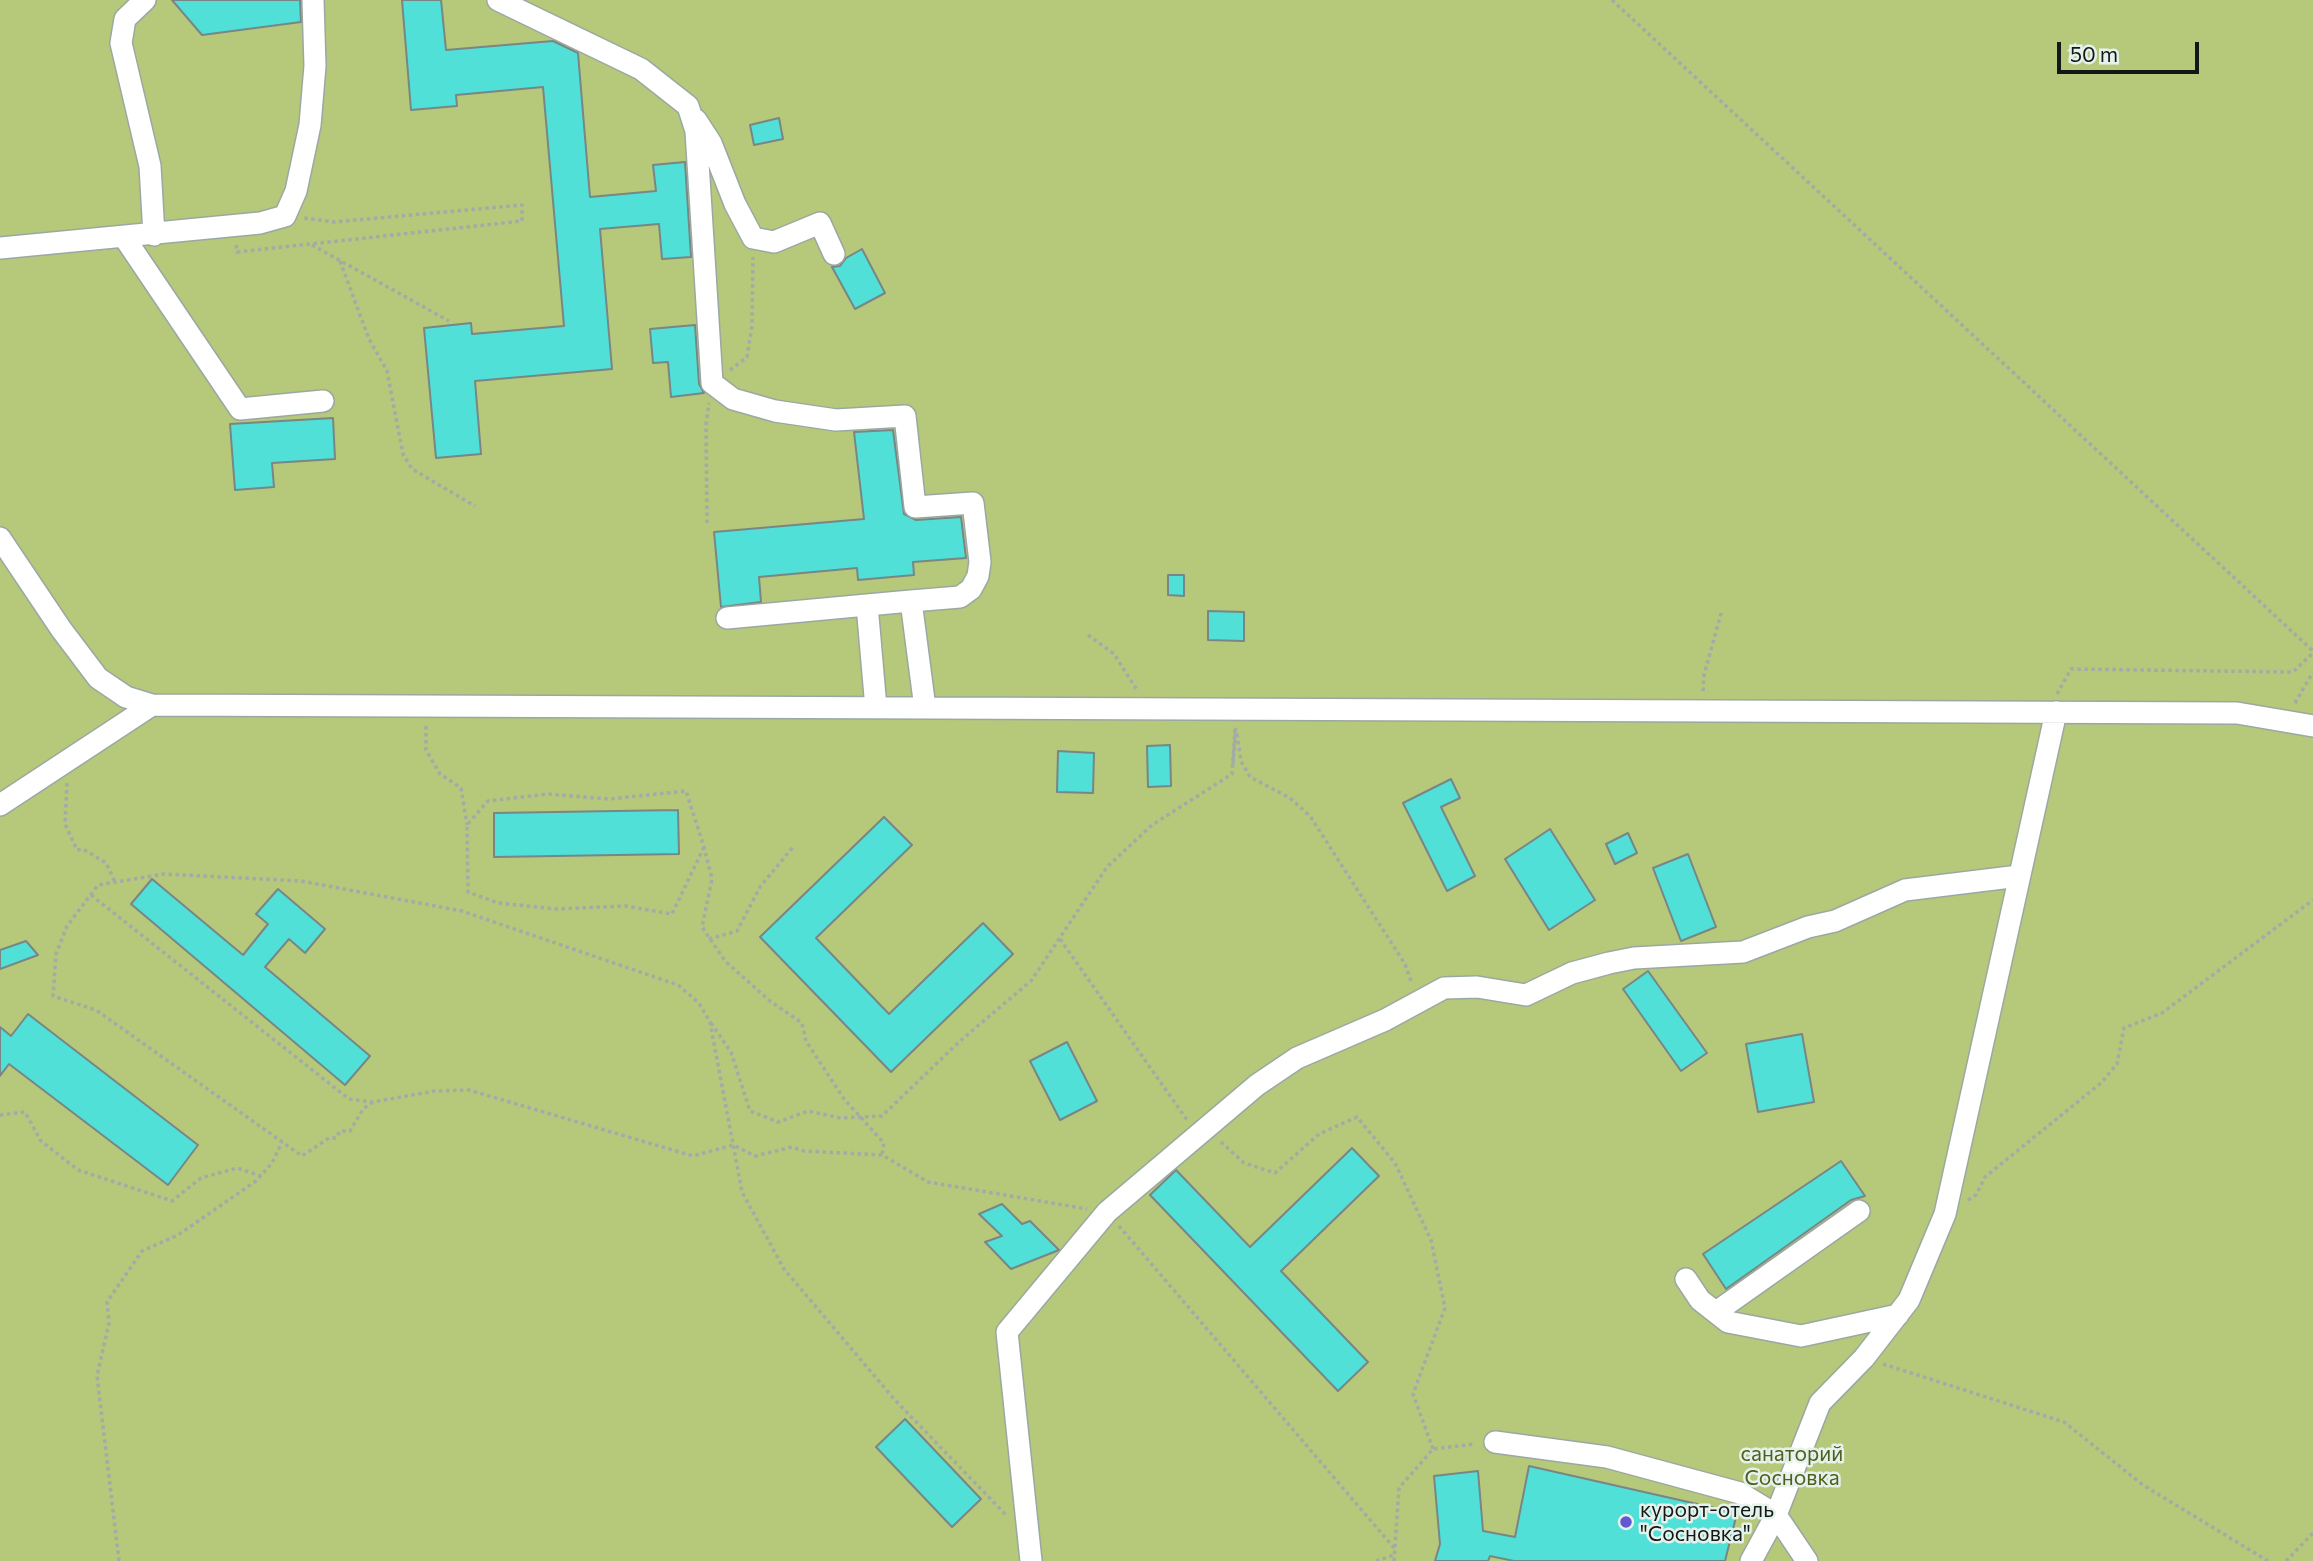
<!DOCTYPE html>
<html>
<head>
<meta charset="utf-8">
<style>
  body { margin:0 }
  #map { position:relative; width:2313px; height:1561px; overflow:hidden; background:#e4f2eb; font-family:Commissioner,sans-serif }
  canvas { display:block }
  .scale { position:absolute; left:2057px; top:42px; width:142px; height:32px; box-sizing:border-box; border:4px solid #131816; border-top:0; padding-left:9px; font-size:21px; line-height:24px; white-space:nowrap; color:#131816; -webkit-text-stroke:5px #e4f2eb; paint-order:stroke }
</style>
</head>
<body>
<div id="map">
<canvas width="2313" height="1561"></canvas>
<div class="scale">50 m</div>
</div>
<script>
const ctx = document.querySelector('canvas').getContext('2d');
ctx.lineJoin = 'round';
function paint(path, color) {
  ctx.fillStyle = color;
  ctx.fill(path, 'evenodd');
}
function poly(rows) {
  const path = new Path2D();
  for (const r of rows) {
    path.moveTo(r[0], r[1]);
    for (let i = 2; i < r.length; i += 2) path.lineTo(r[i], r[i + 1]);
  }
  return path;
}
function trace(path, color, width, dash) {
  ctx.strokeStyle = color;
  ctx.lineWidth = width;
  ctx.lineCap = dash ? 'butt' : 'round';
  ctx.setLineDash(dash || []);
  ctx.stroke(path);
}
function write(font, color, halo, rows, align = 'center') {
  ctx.font = font + ' Commissioner,sans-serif';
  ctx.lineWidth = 5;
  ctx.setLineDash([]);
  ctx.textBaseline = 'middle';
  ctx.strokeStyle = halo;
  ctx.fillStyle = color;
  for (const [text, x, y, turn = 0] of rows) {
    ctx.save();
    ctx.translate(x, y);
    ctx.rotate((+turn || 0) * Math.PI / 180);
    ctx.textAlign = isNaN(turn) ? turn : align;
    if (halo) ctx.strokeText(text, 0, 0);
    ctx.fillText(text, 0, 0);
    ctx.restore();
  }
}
paint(poly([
  [0,0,2313,0,2313,1561,0,1561]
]), '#b6c87a');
const building = poly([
  [172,0,300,0,301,22,202,35,172,0],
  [402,0,441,0,446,50,553,41,578,53,590,197,656,191,653,165,685,162,691,257,662,259,659,224,600,229,612,369,475,381,481,454,436,458,424,328,471,323,472,334,564,326,543,87,456,95,457,106,411,110,402,0],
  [779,118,783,139,754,145,750,125,779,118],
  [862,249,885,293,855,309,832,267,840,266,846,258,862,249],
  [695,325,699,384,704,393,671,397,668,362,653,363,650,329,695,325],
  [333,418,335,459,272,463,274,487,235,490,230,424,333,418],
  [893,430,904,514,916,520,961,517,966,558,913,562,914,575,858,580,857,568,759,577,761,602,721,607,714,532,864,519,854,432,893,430],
  [1168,575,1184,575,1184,596,1168,595,1168,575],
  [1208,611,1244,612,1244,641,1208,640,1208,611],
  [1170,745,1171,786,1148,787,1147,746,1170,745],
  [1058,751,1094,753,1093,793,1057,792,1058,751],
  [1451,779,1460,798,1441,807,1475,876,1447,891,1403,803,1451,779],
  [678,810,679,854,494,857,494,813,678,810],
  [884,817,912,845,816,938,889,1014,983,923,1013,954,891,1072,760,937,884,817],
  [1550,829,1595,900,1549,930,1505,859,1550,829],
  [1628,833,1637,853,1615,864,1606,844,1628,833],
  [1688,854,1716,927,1681,941,1653,868,1688,854],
  [152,879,243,955,268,924,256,914,278,889,325,929,305,953,289,939,265,967,370,1056,345,1085,131,904,152,879],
  [26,941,38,955,0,969,0,950,26,941],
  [1648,971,1707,1053,1681,1071,1623,989,1648,971],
  [28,1014,198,1145,168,1185,9,1064,0,1076,0,1027,11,1036,28,1014],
  [1802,1034,1814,1102,1758,1112,1746,1044,1802,1034],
  [1067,1042,1097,1101,1060,1120,1030,1061,1067,1042],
  [1352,1148,1379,1176,1281,1271,1368,1362,1338,1391,1150,1195,1176,1170,1250,1247,1352,1148],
  [1841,1161,1865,1196,1851,1200,1726,1289,1703,1254,1841,1161],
  [1002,1204,1022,1224,1030,1221,1059,1250,1011,1269,985,1242,1002,1236,979,1214,1002,1204],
  [905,1419,981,1499,952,1527,876,1447,905,1419],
  [1529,1466,1737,1513,1725,1561,1514,1561,1490,1556,1488,1561,1435,1561,1440,1544,1434,1476,1478,1471,1483,1531,1515,1537,1529,1466]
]);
paint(building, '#50e0d8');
trace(building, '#788685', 2);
const minor = poly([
  [145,0,125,19,121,43,150,166,154,235],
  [498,0,641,69,688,106,696,131,712,383,733,399,775,411,836,420,905,416,915,507,973,503,980,562,978,576,971,589,960,597,911,601],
  [696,120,711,143,735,204,753,238,774,242,820,223,834,254],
  [124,237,240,409,323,401],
  [0,248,260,223,285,216,296,191,310,125,315,66,313,0],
  [0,538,61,629,98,678,126,697,152,705,2237,713,2313,726],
  [727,618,867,605],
  [876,708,867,605,911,601,925,708],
  [0,805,152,705],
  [1686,1279,1700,1300,1728,1322,1801,1336,1898,1315],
  [1716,1312,1859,1211],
  [1495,1442,1607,1457,1740,1493,1776,1515,1807,1561],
  [1031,1561,1007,1332,1107,1212,1257,1085,1297,1058,1385,1020,1444,988,1477,987,1526,995,1572,973,1609,963,1634,958,1743,952,1808,927,1835,921,1905,890,2019,876],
  [1751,1561,1776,1515,1820,1403,1864,1358,1909,1300,1945,1214,2056,712]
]);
trace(minor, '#9ba8a2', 24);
trace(poly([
  [1612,0,2313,651],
  [236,245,237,252,522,221,522,205,334,222,304,218],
  [312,245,449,321],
  [340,261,369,339,387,371,403,454,412,469,475,506],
  [730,370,747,357,752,326,753,257],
  [707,523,706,425,709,403],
  [1088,635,1114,654,1137,690],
  [1703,691,1704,675,1722,610],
  [2057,694,2071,669,2293,672,2313,653],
  [2295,703,2313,672],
  [426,726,426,750,440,774,461,788,467,825],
  [1237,734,1241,761,1250,777,1290,798,1310,816,1405,964,1412,984],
  [1233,764,1236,728],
  [67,783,65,824,77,850,83,849,106,863,115,882],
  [704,847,672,914,625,906,556,909,498,903,468,892,467,825,488,801,548,794,609,799,686,791,704,847,712,879,702,927,725,961,770,1001,802,1023,806,1041,844,1099,884,1143,882,1155],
  [91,895,349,1099,373,1102,435,1091,469,1090,693,1156,733,1145,755,1156,792,1147,804,1151,882,1155,928,1182,1087,1209],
  [709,939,737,931,760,887,793,847],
  [1060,939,1187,1120],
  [711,1023,731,1052,750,1111,778,1122,808,1111,841,1118,882,1116,960,1041,1031,981,1107,867,1152,825,1232,774,1235,729],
  [373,1102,363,1109,350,1131,340,1131,336,1138,329,1138,302,1156,96,1010,53,996,56,954,67,926,98,885,164,874,301,881,462,911,678,985,699,1003,710,1022,742,1192,784,1269,894,1399,1007,1516],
  [0,1115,25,1112,41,1141,78,1170,172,1201,201,1178,237,1168,261,1176],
  [1221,1142,1244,1163,1275,1173,1319,1134,1357,1117,1395,1163,1431,1240,1445,1308,1413,1394,1433,1449],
  [1968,1200,1976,1195,1985,1177,2101,1083,2117,1064,2124,1028,2162,1013,2313,900],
  [1119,1226,1395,1549],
  [1883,1364,2064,1422,2143,1485,2268,1561],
  [119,1561,97,1376,109,1323,107,1302,142,1251,178,1235,256,1181,272,1163,282,1142],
  [1376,1561,1394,1555],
  [1394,1561,1399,1488,1433,1449,1475,1444],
  [2286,1561,2313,1533]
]), '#a1aca7', 3.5, [3.5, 3.5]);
trace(minor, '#fff', 21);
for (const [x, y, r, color] of [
  [1626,1522,7,"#6358d1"]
]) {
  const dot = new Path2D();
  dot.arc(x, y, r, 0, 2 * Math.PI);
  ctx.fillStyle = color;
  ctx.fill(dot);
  trace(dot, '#e4f2eb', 2.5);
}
write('21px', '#515e1b', '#e4f2eb', [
  ["санаторий",1792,1454],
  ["Сосновка",1792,1478]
]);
write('21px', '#131816', '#e4f2eb', [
  ["курорт-отель",1640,1510],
  ["\"Сосновка\"",1640,1534]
], 'left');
</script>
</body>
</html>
